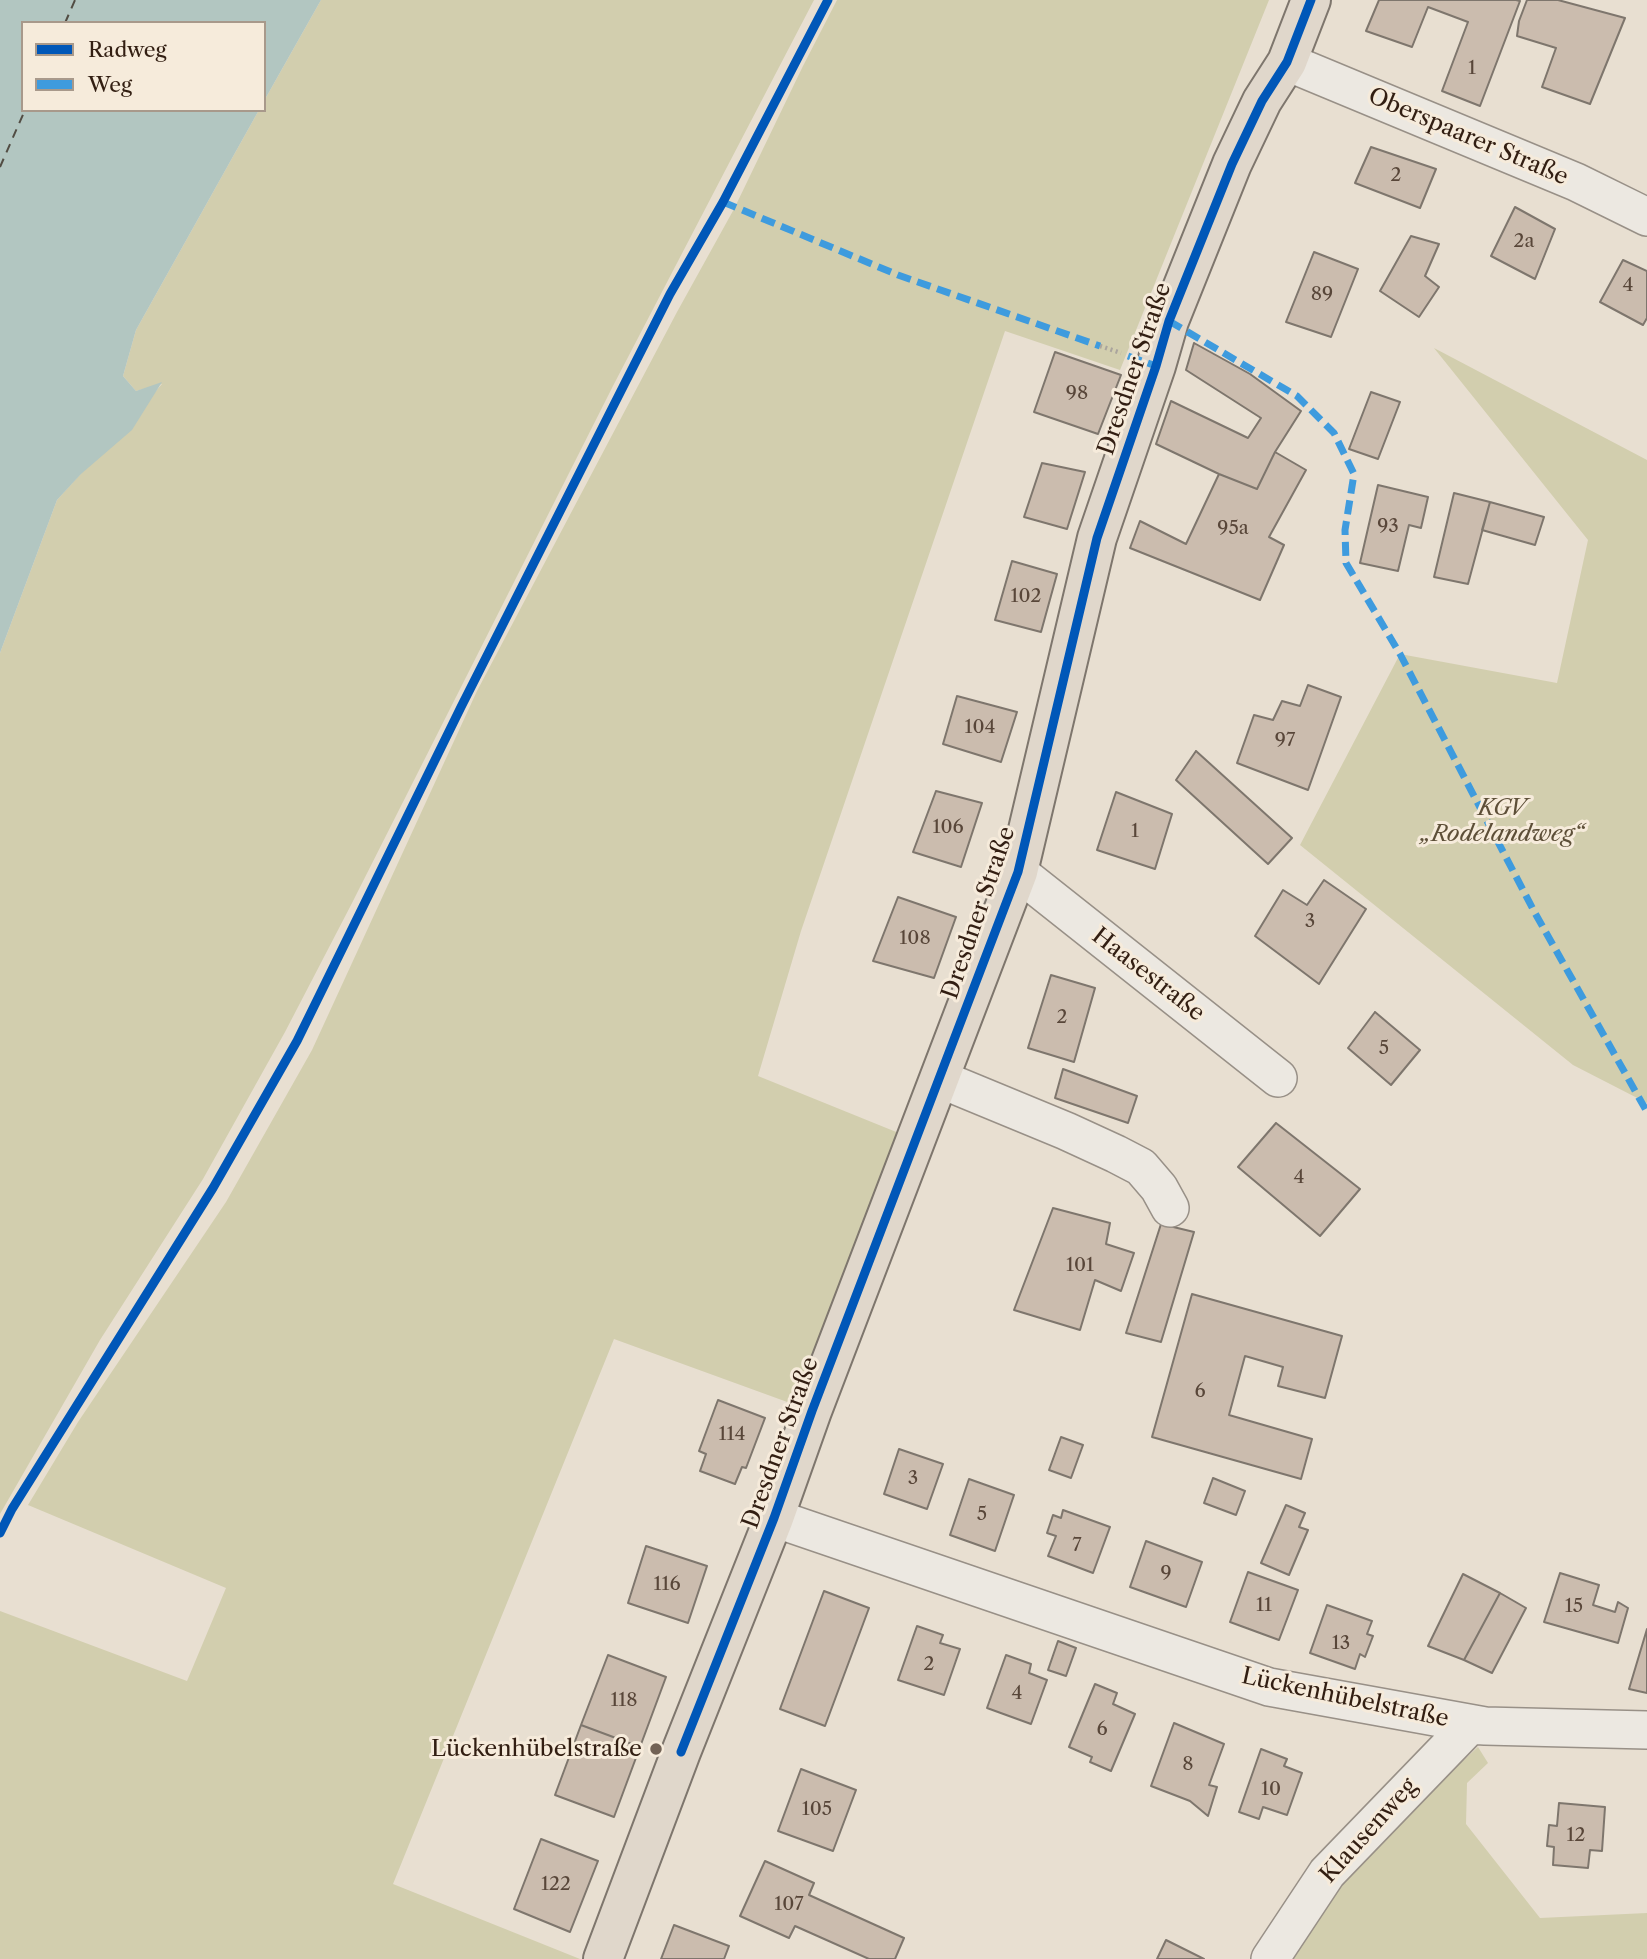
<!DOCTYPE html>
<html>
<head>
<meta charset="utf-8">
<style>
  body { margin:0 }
  #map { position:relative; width:1647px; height:1959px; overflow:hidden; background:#e8dfd1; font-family:"Libre Caslon Text",serif }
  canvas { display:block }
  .legend { position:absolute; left:21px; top:21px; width:245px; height:91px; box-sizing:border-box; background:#f6ebdb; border:2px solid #a8998b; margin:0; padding:9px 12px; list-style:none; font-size:21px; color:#321e12 }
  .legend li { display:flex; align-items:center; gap:14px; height:35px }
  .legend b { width:35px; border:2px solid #a8998b }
</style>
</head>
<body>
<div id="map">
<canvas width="1647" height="1959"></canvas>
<ul class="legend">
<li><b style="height:9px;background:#0057b8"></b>Radweg</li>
<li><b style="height:9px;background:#3e9bde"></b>Weg</li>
</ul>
</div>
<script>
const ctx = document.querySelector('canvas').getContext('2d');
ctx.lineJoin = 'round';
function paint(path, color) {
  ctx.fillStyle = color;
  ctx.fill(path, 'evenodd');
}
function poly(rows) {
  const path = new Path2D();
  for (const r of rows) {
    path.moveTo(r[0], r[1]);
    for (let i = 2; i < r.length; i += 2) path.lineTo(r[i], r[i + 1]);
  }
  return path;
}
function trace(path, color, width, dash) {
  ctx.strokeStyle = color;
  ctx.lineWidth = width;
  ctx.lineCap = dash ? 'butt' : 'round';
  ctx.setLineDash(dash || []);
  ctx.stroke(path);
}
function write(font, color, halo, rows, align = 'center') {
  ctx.font = font + ' "Libre Caslon Text",serif';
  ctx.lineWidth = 6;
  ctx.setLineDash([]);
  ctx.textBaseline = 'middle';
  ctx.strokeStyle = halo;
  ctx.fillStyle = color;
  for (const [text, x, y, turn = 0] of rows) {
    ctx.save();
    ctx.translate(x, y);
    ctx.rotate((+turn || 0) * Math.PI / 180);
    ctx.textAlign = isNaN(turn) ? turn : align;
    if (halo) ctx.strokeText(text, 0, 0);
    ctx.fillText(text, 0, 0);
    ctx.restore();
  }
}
paint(poly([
  [321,0,814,0,614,384,351,905,285,1032,203,1179,100,1340,0,1514,0,653,57,500,162,384,136,391,123,376,136,330,259,110,264,110,264,101],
  [837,0,1269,0,1120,370,1005,331,801,931,758,1076,916,1140,812,1411,614,1339,393,1884,580,1959,0,1959,0,1611,187,1681,226,1588,28,1505,78,1422,226,1202,312,1050,477,691,677,312,734,209,803,66],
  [1434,348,1647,460,1647,1103,1573,1065,1300,845,1400,654,1557,683,1588,540],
  [1478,1747,1488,1763,1467,1783,1466,1824,1540,1918,1647,1913,1647,1959,1291,1959,1351,1863]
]), '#d2ceae');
paint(poly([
  [0,0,321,0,264,101,264,23,23,23,23,110,259,110,136,330,123,376,136,391,162,382,132,430,81,474,57,500,0,653]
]), '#b2c6c1');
trace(poly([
  [65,23,75,0],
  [0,167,25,110]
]), '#524d44', 2, [9, 7]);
const building = poly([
  [1379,0,1516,0,1520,1,1480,106,1442,91,1468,22,1428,7,1412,47,1366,31,1379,0],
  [1527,0,1558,0,1625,18,1590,104,1542,87,1556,48,1517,36,1519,21,1527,0],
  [1371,147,1436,169,1420,208,1355,183,1371,147],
  [1515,207,1555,229,1535,279,1491,256,1515,207],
  [1411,236,1439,244,1425,276,1439,287,1419,317,1380,291,1411,236],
  [1314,252,1358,269,1331,337,1286,322,1314,252],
  [1623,260,1647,271,1647,318,1643,325,1600,302,1623,260],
  [1194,343,1250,374,1301,411,1275,452,1257,489,1219,474,1156,444,1171,401,1248,438,1261,418,1186,370,1194,343],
  [1055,352,1121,375,1098,434,1034,412,1055,352],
  [1371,392,1400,402,1378,459,1349,449,1371,392],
  [1275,452,1306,470,1269,537,1284,545,1260,600,1130,548,1140,521,1186,544,1219,474,1257,489,1275,452],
  [1042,463,1085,472,1067,529,1024,517,1042,463],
  [1378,485,1428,497,1421,528,1409,525,1398,571,1360,563,1378,485],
  [1454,493,1490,502,1468,584,1434,577,1454,493],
  [1490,502,1544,517,1535,545,1482,530,1490,502],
  [1012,561,1057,574,1041,632,995,620,1012,561],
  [1308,685,1341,697,1308,790,1237,763,1254,715,1273,720,1282,701,1300,706,1308,685],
  [957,696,1017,712,1001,762,943,744,957,696],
  [1196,751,1292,838,1268,864,1176,780,1196,751],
  [936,791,982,803,961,867,913,852,936,791],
  [1116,792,1172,814,1155,869,1097,850,1116,792],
  [1324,880,1366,909,1319,984,1255,936,1283,890,1307,905,1324,880],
  [898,897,956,917,934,978,873,961,898,897],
  [1051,975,1095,988,1074,1062,1028,1048,1051,975],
  [1375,1012,1420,1050,1391,1085,1348,1048,1375,1012],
  [1063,1069,1137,1096,1128,1123,1055,1098,1063,1069],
  [1276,1123,1360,1189,1320,1236,1238,1167,1276,1123],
  [1053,1208,1110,1223,1106,1244,1134,1253,1121,1291,1095,1280,1080,1330,1014,1310,1053,1208],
  [1161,1224,1194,1232,1161,1342,1126,1333,1161,1224],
  [1192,1294,1342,1336,1325,1398,1278,1386,1283,1367,1245,1356,1229,1415,1312,1439,1301,1479,1152,1437,1192,1294],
  [718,1400,765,1418,746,1468,742,1467,735,1484,700,1471,706,1454,699,1451,718,1400],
  [1061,1437,1083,1445,1071,1478,1049,1470,1061,1437],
  [899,1449,943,1464,927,1509,884,1494,899,1449],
  [1213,1478,1245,1491,1236,1515,1204,1503,1213,1478],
  [969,1479,1014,1495,995,1551,950,1535,969,1479],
  [1286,1505,1305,1513,1299,1527,1308,1530,1289,1575,1261,1563,1286,1505],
  [1063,1510,1110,1527,1093,1573,1048,1556,1056,1536,1047,1533,1053,1515,1061,1518,1063,1510],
  [1146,1541,1202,1562,1186,1607,1130,1587,1146,1541],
  [646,1546,707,1566,688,1623,628,1603,646,1546],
  [1248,1572,1298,1590,1279,1640,1230,1622,1248,1572],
  [1560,1573,1599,1585,1593,1605,1615,1612,1618,1602,1628,1608,1618,1643,1544,1622,1560,1573],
  [1463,1574,1500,1593,1464,1660,1428,1646,1463,1574],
  [824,1591,869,1608,825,1726,780,1709,824,1591],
  [1500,1593,1526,1608,1492,1673,1464,1660,1500,1593],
  [1327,1605,1372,1621,1367,1634,1373,1636,1365,1657,1360,1654,1355,1669,1310,1653,1327,1605],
  [917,1626,943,1635,940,1643,960,1649,944,1695,898,1680,917,1626],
  [1647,1629,1647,1693,1629,1689,1647,1629],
  [1058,1641,1076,1648,1066,1676,1048,1670,1058,1641],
  [608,1655,666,1677,640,1747,581,1725,608,1655],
  [1006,1655,1031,1664,1029,1673,1047,1680,1031,1724,987,1708,1006,1655],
  [1095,1684,1117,1693,1113,1704,1135,1714,1111,1771,1090,1762,1092,1757,1069,1747,1095,1684],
  [1174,1723,1224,1744,1209,1785,1217,1787,1208,1816,1190,1801,1151,1786,1174,1723],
  [581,1725,640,1747,614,1817,555,1795,581,1725],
  [1261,1749,1287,1759,1284,1766,1302,1773,1287,1815,1263,1807,1259,1819,1239,1812,1261,1749],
  [801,1769,856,1790,833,1851,778,1831,801,1769],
  [1559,1803,1605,1807,1602,1851,1590,1850,1588,1868,1553,1865,1554,1847,1547,1846,1549,1825,1557,1826,1559,1803],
  [541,1839,598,1861,570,1932,514,1909,541,1839],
  [765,1861,814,1883,809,1895,904,1938,895,1959,869,1959,795,1926,789,1938,740,1916,765,1861],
  [674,1925,729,1946,724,1959,661,1959,674,1925],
  [1166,1940,1204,1959,1157,1959,1166,1940]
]);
paint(building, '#cbbcae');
trace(building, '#7e766d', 2);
const minor = poly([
  [1287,62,1576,182,1647,217],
  [1018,872,1278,1078],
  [940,1079,1066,1131,1116,1154,1141,1167,1159,1188,1170,1208],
  [774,1518,1269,1687,1485,1726,1647,1730],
  [1270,1959,1327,1873,1470,1725,1485,1726]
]);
const major = poly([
  [603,1959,681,1752,774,1518,812,1411,1018,872,1097,538,1156,366,1169,321,1232,164,1262,101,1287,62,1311,0]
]);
trace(minor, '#989087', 40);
trace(major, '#7e766d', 42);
trace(poly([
  [1100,346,1121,353]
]), '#aaa49d', 4.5, [2, 3.5]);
trace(minor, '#ece8e1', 37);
trace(major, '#e0d7cb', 38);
trace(poly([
  [723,202,898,275,1100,346],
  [1169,321,1297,396,1334,433,1354,474,1345,530,1346,563,1400,654,1535,913,1647,1112],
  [1128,356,1156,366]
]), '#3e9bde', 7, [14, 7]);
trace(poly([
  [0,1533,12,1509,213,1188,297,1041,461,707,670,294,723,202,828,0],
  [681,1752,774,1518,812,1411,1018,872,1097,538,1156,366,1169,321,1232,164,1262,101,1287,62,1311,0]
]), '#0057b8', 9);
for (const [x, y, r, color] of [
  [656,1749,7,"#726255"]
]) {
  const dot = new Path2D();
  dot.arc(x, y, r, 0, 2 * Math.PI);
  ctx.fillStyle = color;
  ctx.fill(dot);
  trace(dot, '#f6ebdb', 2.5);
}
write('19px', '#584639', null, [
  ["1",1472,69],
  ["2",1396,176],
  ["2a",1524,242],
  ["4",1628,286],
  ["89",1322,295],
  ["98",1077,394],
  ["93",1388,527],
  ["95a",1233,529],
  ["102",1026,597],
  ["104",980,728],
  ["97",1285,741],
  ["106",948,828],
  ["1",1135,832],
  ["3",1310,922],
  ["108",915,939],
  ["2",1062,1018],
  ["5",1384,1049],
  ["4",1299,1178],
  ["101",1080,1266],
  ["6",1200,1392],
  ["114",732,1435],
  ["3",913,1479],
  ["5",982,1515],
  ["7",1077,1546],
  ["9",1166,1574],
  ["116",667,1585],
  ["11",1264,1606],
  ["15",1574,1607],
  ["13",1341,1644],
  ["2",929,1665],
  ["4",1017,1694],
  ["118",624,1701],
  ["6",1102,1730],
  ["8",1188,1765],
  ["10",1271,1790],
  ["105",817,1810],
  ["12",1576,1836],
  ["122",556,1885],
  ["107",789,1905]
]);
write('23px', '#321e12', '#f6ebdb', [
  ["Oberspaarer Straße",1468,137,23],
  ["Dresdner Straße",1135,369,-71],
  ["Dresdner Straße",979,913,-71],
  ["Haasestraße",1148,975,38],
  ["Dresdner Straße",781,1443,-70],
  ["Lückenhübelstraße",1345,1698,12],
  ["Klausenweg",1369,1831,-48]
]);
write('italic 23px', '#5d4f38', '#f6ebdb', [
  ["KGV",1502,808],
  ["„Rodelandweg“",1502,834]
]);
write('23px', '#321e12', '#f6ebdb', [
  ["Lückenhübelstraße",642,1749]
], 'right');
</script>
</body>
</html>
